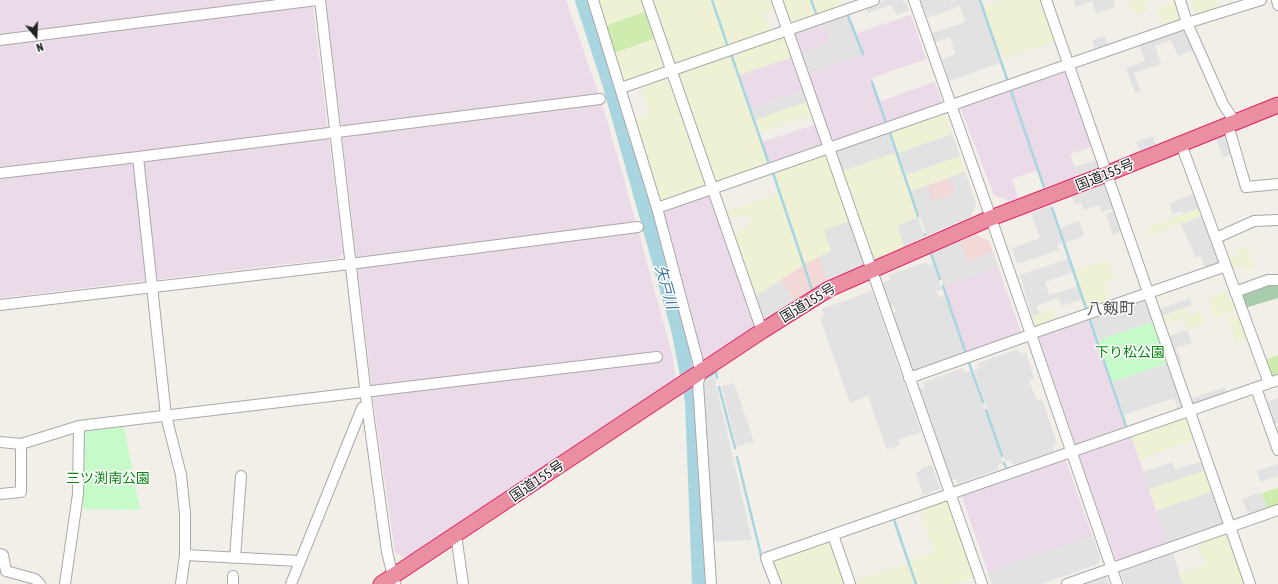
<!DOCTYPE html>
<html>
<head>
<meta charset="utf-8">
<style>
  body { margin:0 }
  #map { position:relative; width:1278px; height:584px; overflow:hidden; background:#f2efe8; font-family:"Asap Condensed",sans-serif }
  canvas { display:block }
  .north { position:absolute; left:16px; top:16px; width:40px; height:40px; -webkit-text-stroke:3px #fff; paint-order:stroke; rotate:161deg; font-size:11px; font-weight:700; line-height:16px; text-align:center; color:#222 }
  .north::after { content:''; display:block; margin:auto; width:14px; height:18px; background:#222; clip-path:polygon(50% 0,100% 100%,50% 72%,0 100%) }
</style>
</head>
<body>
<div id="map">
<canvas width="1278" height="584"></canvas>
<div class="north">N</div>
</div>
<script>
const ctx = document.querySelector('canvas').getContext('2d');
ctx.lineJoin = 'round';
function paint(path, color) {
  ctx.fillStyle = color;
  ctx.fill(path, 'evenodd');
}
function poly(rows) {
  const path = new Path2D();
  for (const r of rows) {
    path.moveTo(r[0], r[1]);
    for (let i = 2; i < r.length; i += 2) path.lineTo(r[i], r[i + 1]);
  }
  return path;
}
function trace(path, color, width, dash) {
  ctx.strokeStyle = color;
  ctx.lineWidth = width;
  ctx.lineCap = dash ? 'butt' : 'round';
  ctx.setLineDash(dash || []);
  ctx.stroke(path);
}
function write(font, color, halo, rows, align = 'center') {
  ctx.font = font + ' "Asap Condensed","Noto Sans JP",sans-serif';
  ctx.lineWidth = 3;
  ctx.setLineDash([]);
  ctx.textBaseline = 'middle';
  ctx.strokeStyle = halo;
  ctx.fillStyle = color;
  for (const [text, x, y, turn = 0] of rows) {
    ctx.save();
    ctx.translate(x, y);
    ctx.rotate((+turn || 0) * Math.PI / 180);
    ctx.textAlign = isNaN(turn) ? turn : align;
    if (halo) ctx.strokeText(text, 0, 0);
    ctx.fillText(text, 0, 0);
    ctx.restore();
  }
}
paint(poly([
  [965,172,976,204,970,217,927,235,911,191],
  [976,235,989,241,998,267,944,286,932,253],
  [831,251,866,265,814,290,805,264],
  [803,265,812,291,762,323,753,298]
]), '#f3d8d8');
paint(poly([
  [0,0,312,0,343,253,339,258,0,298],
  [326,0,566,0,602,104,620,165,672,354,676,382,407,558,395,553,373,398],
  [847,13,855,34,911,15,926,59,872,78,880,101,935,82,942,102,940,106,832,143,792,31],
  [793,57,805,90,751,108,739,75],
  [1066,69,1093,146,1070,154,1078,177,1045,187,1011,88],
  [1009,88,1038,170,1012,179,1018,198,1009,201,994,195,960,107],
  [817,124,825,146,770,165,762,142],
  [710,193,756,326,701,362,661,210],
  [998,267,1021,332,1020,335,967,354,944,286],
  [1088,316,1126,429,1078,446,1075,444,1038,336],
  [1131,435,1168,545,1118,562,1116,561,1079,456,1080,452],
  [1065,458,1100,558,1098,564,1041,584,992,584,961,494]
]), '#ebdae8');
paint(poly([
  [596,0,643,0,647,11,605,26],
  [649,0,711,0,727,48,673,67],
  [713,0,774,0,778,10,764,15,771,33,730,48],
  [781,0,810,0,816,18,790,27],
  [812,0,840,0,843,9,818,17],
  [1003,0,1042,0,1056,41,1005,58,1002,49,998,50,983,7],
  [1129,0,1145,0,1148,11,1134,15],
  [1191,0,1216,0,1220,10,1196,17],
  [1177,1,1182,19,1180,22,1163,28,1157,7],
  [785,34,793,57,739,75,731,52],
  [656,38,667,69,625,83,623,81,614,53],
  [729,53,769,167,714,186,674,72],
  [669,74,708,186,659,203,633,120,650,115,640,84],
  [809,101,813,114,759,133,755,120],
  [945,112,952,134,898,153,890,130],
  [827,152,851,221,831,251,805,264,772,169],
  [895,153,918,217,897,226,904,247,871,262,839,172],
  [960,156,965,172,911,191,906,175],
  [778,193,803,265,753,298,731,233,751,226,747,213,726,220,724,213],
  [1202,207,1205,215,1150,235,1147,227],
  [1247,247,1254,268,1245,271,1242,264,1231,268,1227,258,1239,254,1238,250],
  [1107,260,1114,279,1105,283,1109,294,1105,295,1109,305,1089,312,1075,271],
  [1226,291,1230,301,1235,299,1239,310,1215,318,1208,297],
  [1185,308,1187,316,1200,312,1204,323,1187,329,1183,317,1162,325,1159,317],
  [1053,309,1058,322,1035,328,1032,316],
  [1241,313,1250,338,1236,343,1227,318],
  [1187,416,1195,439,1139,460,1131,435],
  [1206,470,1213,491,1156,511,1149,489],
  [947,499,975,577,954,584,917,584,909,561,934,552,920,509],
  [1225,532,1228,533,1246,584,1183,584,1180,574,1205,565,1197,541],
  [831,539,847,584,778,584,769,561],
  [907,563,915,584,853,584,852,582]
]), '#eff1d4');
paint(poly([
  [647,11,656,38,614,53,605,26],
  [1278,355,1278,377,1273,379,1265,360],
  [1278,488,1278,506,1267,510,1262,493]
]), '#ceecae');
paint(poly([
  [1278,282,1278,298,1245,308,1241,292]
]), '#a9ccad');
paint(poly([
  [1154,321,1168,363,1113,382,1099,340],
  [124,427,140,510,83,509,83,431]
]), '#c6fbc9');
paint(poly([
  [885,0,903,0,904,3,906,2,909,10,897,15,891,5,868,13,866,6],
  [921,0,950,0,951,2,956,0,979,0,1000,63,949,81,942,59,956,54,950,37,935,42,932,33,965,22,960,6,927,18],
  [1074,0,1113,0,1115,7,1096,14,1092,1,1076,7],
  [847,13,862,55,805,74,798,54,830,43,822,22],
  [1186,27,1196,50,1178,56,1171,40,1155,46,1161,64,1134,73,1141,92,1135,93,1126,68,1145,61,1138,43],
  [1105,36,1109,48,1096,52,1092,40],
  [805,90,809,101,755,120,751,108],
  [888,130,895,153,839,172,832,149],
  [952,134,960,156,906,175,898,153],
  [1225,135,1231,155,1222,157,1216,137],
  [1153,136,1157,148,1132,159,1130,153,1139,150,1136,142],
  [1097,160,1101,170,1078,177,1075,167],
  [965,172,976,204,970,217,927,235,911,191,927,186,933,201,955,193,950,178],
  [1106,183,1114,208,1102,212,1100,205,1084,210,1081,203,1075,204,1072,197],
  [1197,193,1202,207,1183,214,1182,211,1173,214,1169,203],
  [1050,206,1062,243,1057,245,1059,250,1017,264,1012,248,1040,238,1031,213],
  [1115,211,1122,231,1113,235,1106,214],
  [1205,215,1222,263,1206,270,1201,256,1196,258,1181,224],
  [918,217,924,236,904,247,897,226],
  [851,221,866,265,828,283,819,257,831,251,824,230],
  [1079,221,1084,236,1065,243,1060,228],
  [960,241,967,261,993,252,998,267,944,286,932,253],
  [1068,259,1073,272,1045,282,1049,295,1078,286,1082,299,1061,306,1059,298,1036,306,1039,314,1032,316,1020,275],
  [927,262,928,266,933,264,942,289,937,291,939,297,945,295,965,355,912,373,890,314,896,312,894,306,887,308,879,284,890,280,889,275],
  [781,280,795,302,762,323,753,298],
  [872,291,921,432,898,440,900,445,887,450,868,396,850,403,820,318,824,316,822,309],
  [1146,297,1154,321,1099,340,1090,316],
  [1190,298,1192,305,1159,317,1157,310],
  [1187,330,1192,343,1176,348,1182,363,1175,365,1166,337],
  [1019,349,1021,354,1026,352,1034,378,1029,380,1037,401,1042,399,1057,444,1052,446,1054,451,1013,465,1011,460,1005,462,974,370,979,368,978,363],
  [1168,363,1184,409,1178,411,1174,398,1124,415,1113,382],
  [963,368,965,373,971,371,1003,463,998,465,999,469,958,484,956,479,951,481,919,389,925,387,923,382],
  [714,376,752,540,711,542,702,384],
  [734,383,754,442,736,446,722,386],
  [1225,387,1227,394,1192,406,1188,400],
  [1278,398,1278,423,1272,425,1264,403],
  [1203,461,1206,470,1149,489,1143,472,1172,462,1175,470],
  [1278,464,1278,476,1261,482,1257,471],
  [932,465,940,489,923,495,916,473,921,471,920,469],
  [1213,491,1225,525,1168,545,1156,511],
  [1261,492,1267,510,1249,517,1242,499],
  [1092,536,1100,558,1098,564,1041,584,992,584,988,572],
  [1172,550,1183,584,1125,584,1120,572,1122,568],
  [1106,575,1109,584,1075,584]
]), '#e2e2e2');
trace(poly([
  [712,0,728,47],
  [811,0,817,16],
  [980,0,1008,82],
  [847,13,863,54],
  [731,54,769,164],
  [872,82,886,123],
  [1010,88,1044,187],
  [889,130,918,216],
  [772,170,812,289],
  [1052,208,1087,311],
  [925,234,925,235],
  [931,254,940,279],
  [943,286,966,354],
  [1089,317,1127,429],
  [969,363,983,402],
  [702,381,716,372,717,378],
  [719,387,735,448],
  [986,410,1002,456],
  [737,457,761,555],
  [1004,463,1007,470],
  [893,517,916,584]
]), '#a8d5e0', 2.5);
trace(poly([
  [582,0,610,86,678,329,690,390,692,401,699,584]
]), '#a8d5e0', 14);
const minor = poly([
  [320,0,367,405,387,552,395,584],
  [593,0,657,208,701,373,698,383,711,584],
  [647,0,762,331],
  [777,0,982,584],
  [914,0,991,218,1117,584],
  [1046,0,1250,584],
  [1180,0,1187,23,1223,104,1235,122],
  [1277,0,1278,5],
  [0,40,317,0],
  [621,88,874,0],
  [1228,125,1246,187,1278,184],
  [1181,144,1269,383],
  [138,157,600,99],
  [0,173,138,157,166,416,181,475,185,513,185,555,181,584],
  [657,208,1187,23,1261,0],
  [1216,238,1254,221,1278,220],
  [1235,292,1268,280,1278,280],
  [0,305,350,264,638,227],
  [1030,334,1226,266],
  [909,378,1030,335],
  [1256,388,1278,450],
  [0,442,21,444,79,426,657,357],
  [0,494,21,492,21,444],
  [456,535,463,584],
  [833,535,850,584],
  [0,554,3,555,6,571,35,579,40,584],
  [185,555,299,561],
  [235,558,241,476],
  [65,584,78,494,79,426],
  [233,584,233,576],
  [291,584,362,408,367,405],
  [776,584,766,558,1278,380],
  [1067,584,1278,510]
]);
const highway = poly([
  [381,584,762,331,829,289,991,218,1106,174,1278,105]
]);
trace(minor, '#a9a9a9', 12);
trace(highway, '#e12569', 17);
trace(minor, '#fff', 10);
trace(highway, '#ea8fa2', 15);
write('14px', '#222', '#fff', [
  ["国道155号",1105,175,-22],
  ["国道155号",808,303,-31],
  ["国道155号",537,481,-34]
]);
write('14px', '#098711', '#fff', [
  ["下り松公園",1130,353],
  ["三ツ渕南公園",108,479]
]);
write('italic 15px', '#4477a6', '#fff', [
  ["矢戸川",666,287,74]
]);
write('16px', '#555', '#fff', [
  ["八剱町",1111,309]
]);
</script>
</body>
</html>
